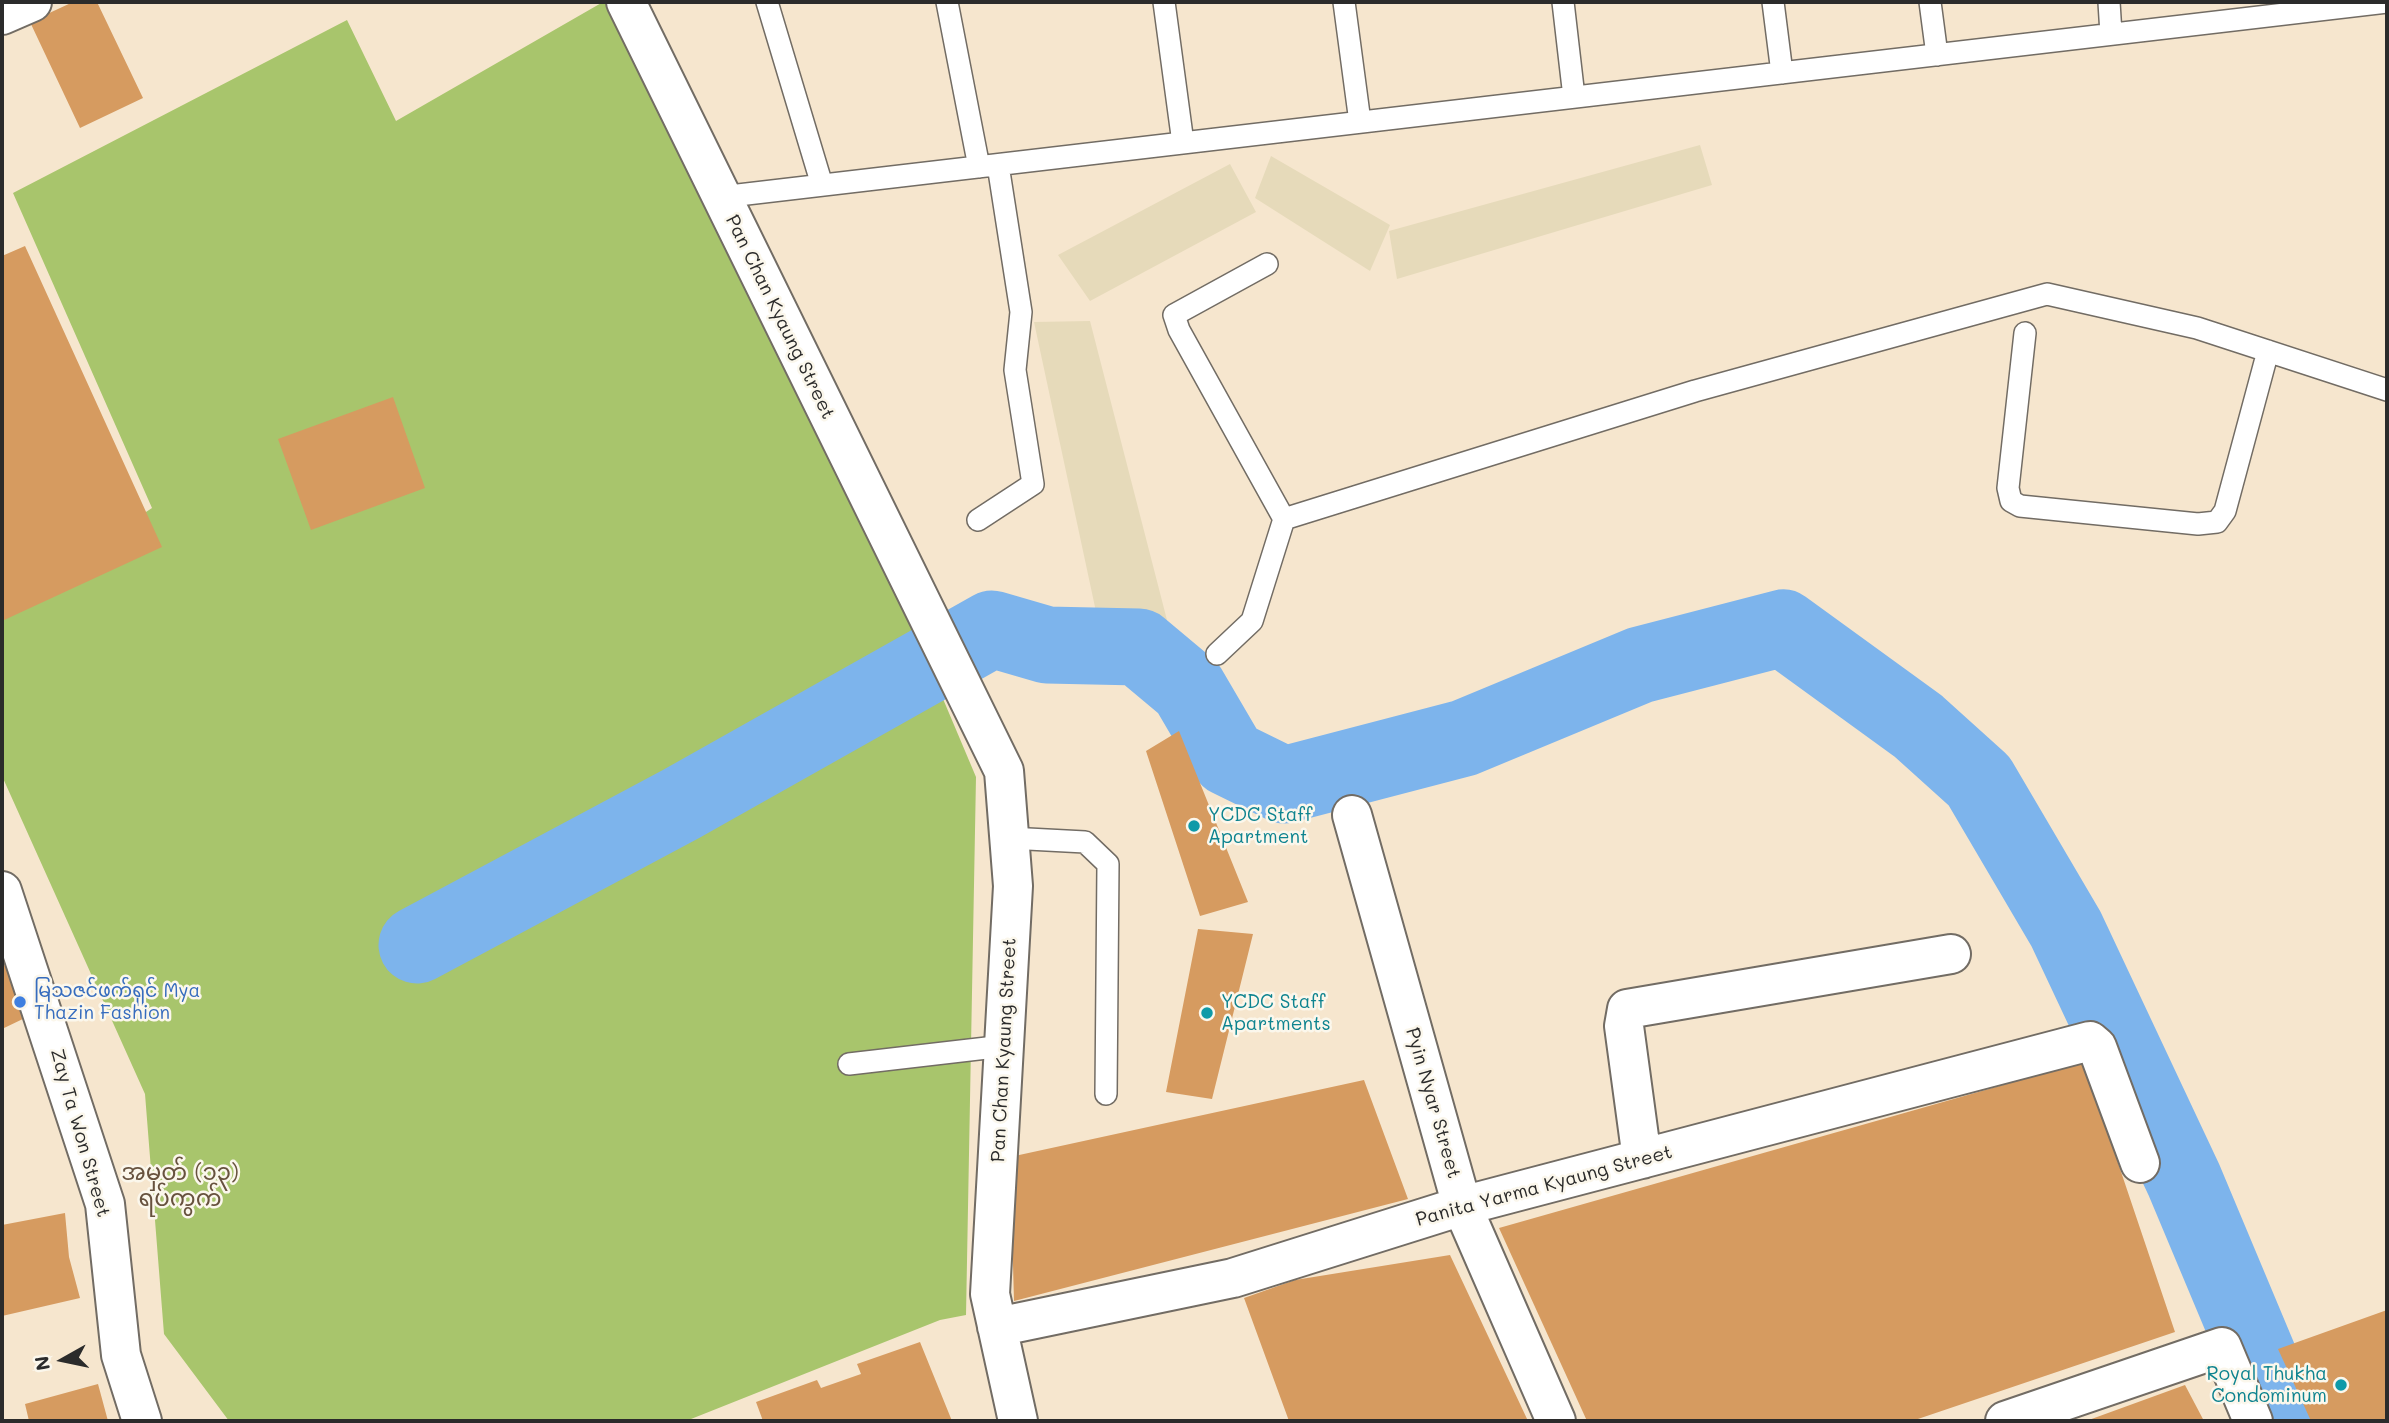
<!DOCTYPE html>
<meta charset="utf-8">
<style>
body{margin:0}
#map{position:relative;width:2389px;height:1423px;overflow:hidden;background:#f6e6ce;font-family:Mali,sans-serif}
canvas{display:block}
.frame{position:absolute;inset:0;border:4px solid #2b2b2b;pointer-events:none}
.north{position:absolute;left:28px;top:1325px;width:70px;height:70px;-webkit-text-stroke:5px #fbf7ec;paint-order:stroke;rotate:261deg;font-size:19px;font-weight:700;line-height:28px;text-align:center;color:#2b2b2b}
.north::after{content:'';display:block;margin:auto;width:24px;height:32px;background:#2b2b2b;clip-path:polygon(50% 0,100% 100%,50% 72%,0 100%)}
</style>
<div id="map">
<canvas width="2389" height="1423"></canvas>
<div class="frame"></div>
<div class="north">N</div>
</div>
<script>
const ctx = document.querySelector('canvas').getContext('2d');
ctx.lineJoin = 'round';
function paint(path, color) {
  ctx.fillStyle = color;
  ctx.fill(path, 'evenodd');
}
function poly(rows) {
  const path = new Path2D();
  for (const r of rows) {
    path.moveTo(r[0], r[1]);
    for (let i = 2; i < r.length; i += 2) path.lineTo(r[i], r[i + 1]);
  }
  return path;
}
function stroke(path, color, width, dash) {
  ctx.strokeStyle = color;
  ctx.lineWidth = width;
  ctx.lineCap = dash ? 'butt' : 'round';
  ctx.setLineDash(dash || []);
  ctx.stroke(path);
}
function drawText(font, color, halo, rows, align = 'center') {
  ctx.font = font + ' Mali,"Noto Sans Myanmar",sans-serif';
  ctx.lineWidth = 5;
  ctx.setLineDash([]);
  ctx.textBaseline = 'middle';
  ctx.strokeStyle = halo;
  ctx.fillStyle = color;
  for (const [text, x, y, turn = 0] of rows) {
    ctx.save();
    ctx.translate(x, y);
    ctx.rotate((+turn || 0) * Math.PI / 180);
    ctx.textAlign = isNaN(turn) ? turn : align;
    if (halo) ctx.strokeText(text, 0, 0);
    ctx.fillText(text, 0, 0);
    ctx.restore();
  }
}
paint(poly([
 [1700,145,1712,185,1397,279,1389,231],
 [1271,156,1390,225,1370,271,1255,198],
 [1230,164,1256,212,1090,301,1058,255],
 [1090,321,1168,624,1098,621,1034,322]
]), '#e6daba');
paint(poly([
 [603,2,606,2,919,642,976,777,966,1315,940,1320,686,1421,229,1421,164,1334,145,1094,2,776,2,607,152,508,13,193,347,20,396,121]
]), '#a8c56c');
stroke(poly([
 [417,945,681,804,992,629,1047,645,1139,647,1188,688,1229,758,1284,785,1464,738,1640,665,1783,628,1918,726,1979,781,2066,929,2184,1180,2285,1421]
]), '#7db4ec', 77);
paint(poly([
 [73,2,97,2,143,98,80,128,30,22],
 [25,246,162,547,2,621,2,256],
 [393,397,425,488,311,530,278,439],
 [1179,731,1248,902,1200,916,1146,751],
 [1198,929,1253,934,1212,1099,1166,1092],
 [2,959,27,1017,2,1029],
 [2084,1062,2175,1332,1912,1421,1587,1421,1499,1228],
 [1364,1080,1408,1199,1014,1301,1010,1157],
 [65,1213,69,1257,80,1298,2,1316,2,1225],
 [1450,1255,1528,1421,1289,1421,1244,1298,1295,1280],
 [2387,1310,2387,1421,2311,1421,2278,1349],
 [920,1342,952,1421,763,1421,756,1402,817,1380,821,1388,861,1374,857,1364],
 [98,1384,108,1421,29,1421,25,1404],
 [2185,1385,2204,1421,2086,1421]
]), '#d69b60');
const service = poly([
 [767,2,822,185],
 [947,2,979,167],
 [1164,2,1183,143],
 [1344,2,1360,122],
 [1563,2,1574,97],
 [1773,2,1782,73],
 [1930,2,1937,55],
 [2109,2,2111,34],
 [721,197,2387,2],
 [1267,264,1174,315,1179,330,1284,519,1695,391,2047,294,2197,328,2387,390],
 [2025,333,2008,488,2011,501,2020,506,2198,524,2217,522,2225,511,2268,351],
 [978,520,1033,484,1015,370,1021,312,998,165],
 [1217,654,1252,621,1284,519],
 [1009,838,1085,842,1108,864,1106,1094],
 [849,1064,1004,1046]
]);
const minor = poly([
 [626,2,1004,771,1013,886,990,1294,1018,1421],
 [2,15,32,2],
 [1352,815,1462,1206,1556,1421],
 [2,891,105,1204,121,1355,142,1421],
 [1642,1159,1624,1026,1627,1009,1951,954],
 [997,1327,1233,1278,1462,1206,2090,1041,2097,1047,2140,1163],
 [2005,1421,2222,1347,2253,1421]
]);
stroke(service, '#726c64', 24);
stroke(minor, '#726c64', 42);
stroke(service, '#fff', 21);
stroke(minor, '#fff', 38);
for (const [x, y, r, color] of [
 [1194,826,7,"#0f9aa8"],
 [20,1002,7,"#3f7fe0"],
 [1207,1013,7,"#0f9aa8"],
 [2341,1385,7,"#0f9aa8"]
]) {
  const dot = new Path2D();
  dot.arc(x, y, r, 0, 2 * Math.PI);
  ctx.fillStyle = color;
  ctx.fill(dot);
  stroke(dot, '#fbf7ec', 2.5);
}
drawText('19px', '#2b2b2b', '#fbf7ec', [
 ["Pan Chan Kyaung Street",780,317,64],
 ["Pan Chan Kyaung Street",1004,1050,-87],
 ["Pyin Nyar Street",1433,1103,74],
 ["Zay Ta Won Street",80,1133,74],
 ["Panita Yarma Kyaung Street",1544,1186,-15]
]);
drawText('19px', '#0d838f', '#fbf7ec', [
 ["YCDC Staff",1208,815],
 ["Apartment",1208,837],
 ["YCDC Staff",1221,1002],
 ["Apartments",1221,1024],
 ["Royal Thukha",2327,1374,"right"],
 ["Condominum",2327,1396,"right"]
], 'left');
drawText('19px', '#366cbe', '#fbf7ec', [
 ["မြသဇင်ဖက်ရှင် Mya",34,991],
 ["Thazin Fashion",34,1013]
], 'left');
drawText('23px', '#67523e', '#fbf7ec', [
 ["အမှတ် (၁၃)",180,1173],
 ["ရပ်ကွက်",180,1199]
]);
</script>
